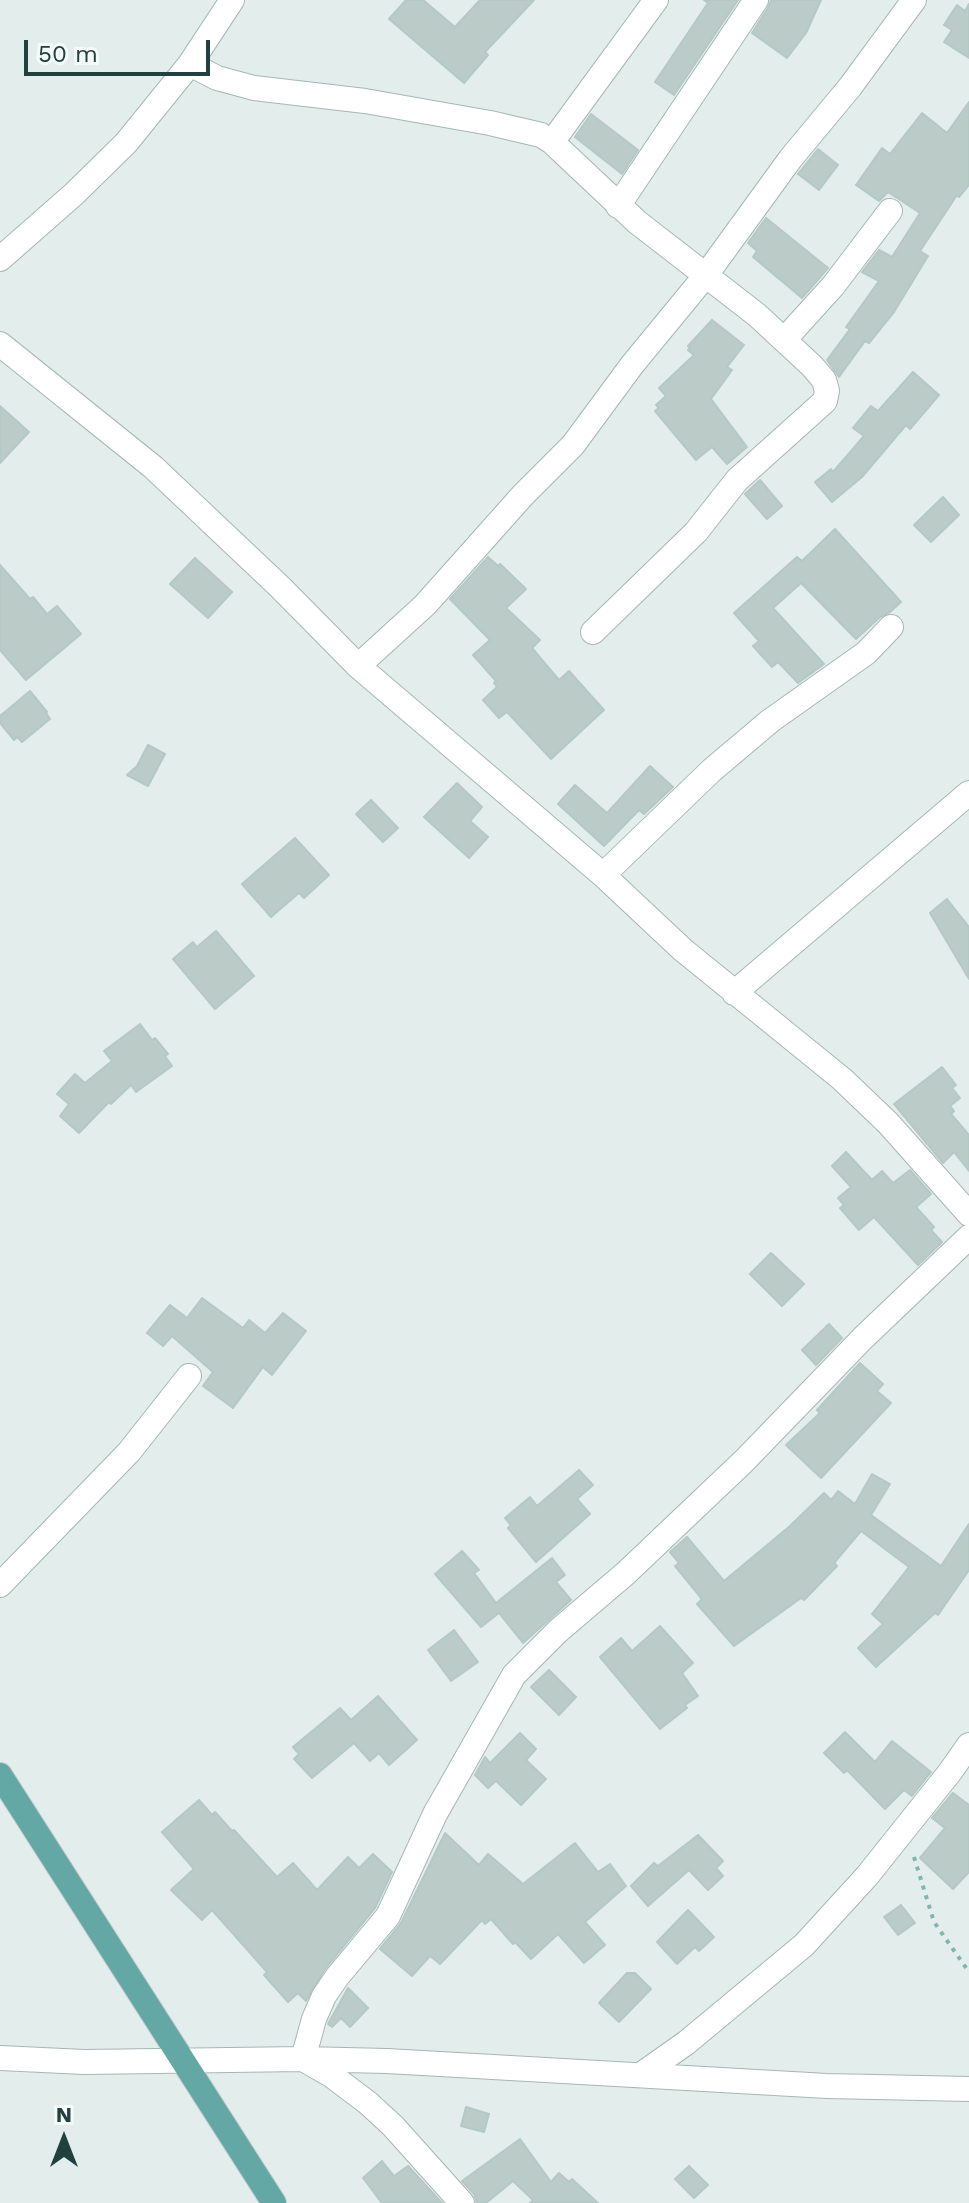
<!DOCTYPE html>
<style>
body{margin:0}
#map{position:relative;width:969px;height:2203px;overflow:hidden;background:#e3eeec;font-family:"Work Sans",sans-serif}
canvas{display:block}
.north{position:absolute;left:24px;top:2099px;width:80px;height:80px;-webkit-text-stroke:6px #f4faf8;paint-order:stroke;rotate:0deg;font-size:22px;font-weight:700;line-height:32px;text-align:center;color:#214140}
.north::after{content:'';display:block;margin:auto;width:28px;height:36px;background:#214140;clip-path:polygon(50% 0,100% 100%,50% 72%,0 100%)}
.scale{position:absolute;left:24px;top:40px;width:186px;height:36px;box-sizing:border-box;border:4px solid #214140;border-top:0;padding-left:10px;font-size:24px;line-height:28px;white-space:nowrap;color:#214140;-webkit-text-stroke:6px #f4faf8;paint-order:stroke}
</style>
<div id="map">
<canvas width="969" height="2203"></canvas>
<div class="north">N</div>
<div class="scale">50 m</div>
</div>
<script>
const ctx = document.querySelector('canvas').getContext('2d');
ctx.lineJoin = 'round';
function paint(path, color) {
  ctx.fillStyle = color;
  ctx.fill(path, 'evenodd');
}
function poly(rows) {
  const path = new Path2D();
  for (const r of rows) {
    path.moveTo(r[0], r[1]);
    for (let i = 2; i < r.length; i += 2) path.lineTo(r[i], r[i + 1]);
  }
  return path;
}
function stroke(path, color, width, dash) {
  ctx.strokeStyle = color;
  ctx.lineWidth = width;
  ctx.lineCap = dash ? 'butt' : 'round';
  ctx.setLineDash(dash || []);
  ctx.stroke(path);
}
const building = poly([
 [406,0,423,0,455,27,480,0,534,0,485,52,488,55,464,83,389,19,406,0],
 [704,0,738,0,674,95,655,82,708,3,704,0],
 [771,0,821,0,806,33,787,58,752,33,768,8,771,0],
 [969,4,969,58,944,42,952,30,944,25,957,5,965,11,969,4],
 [969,102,969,185,959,197,957,195,920,251,928,256,894,312,869,343,865,341,839,377,827,360,850,329,846,327,879,281,862,272,879,250,892,257,920,213,888,192,879,201,856,185,882,148,890,154,922,113,947,133,969,102],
 [591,114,638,150,622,174,575,137,591,114],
 [818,149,838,165,819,190,798,174,818,149],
 [766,218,828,268,802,298,753,257,757,251,748,243,766,218],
 [712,320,744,345,727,367,732,370,711,399,747,447,727,464,712,447,696,460,655,411,659,408,656,405,666,396,659,388,694,355,688,350,690,348,688,346,712,320],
 [913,372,939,395,910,429,906,425,862,477,832,502,815,482,831,469,833,472,864,436,853,428,871,406,878,411,913,372],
 [0,406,29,432,0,463,0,406],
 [760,480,782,506,767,519,745,494,760,480],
 [943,497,959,515,931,542,914,525,943,497],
 [835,529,901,602,890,612,880,617,856,639,801,583,773,608,824,664,798,683,778,662,772,667,753,646,759,641,734,613,797,557,802,561,835,529],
 [488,557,498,566,500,564,526,589,506,608,540,640,532,648,559,680,569,671,604,710,551,759,507,712,499,718,483,700,497,687,494,683,496,681,473,655,490,640,450,599,488,557],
 [195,558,232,592,208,618,170,584,195,558],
 [0,565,30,599,33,597,47,614,57,606,81,634,26,680,0,650,0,565],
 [30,691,47,712,46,713,50,719,22,742,17,737,14,740,0,723,0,716,30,691],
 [148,745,165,754,148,786,127,775,137,766,148,745],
 [650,766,673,787,644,814,639,810,604,846,558,804,575,785,607,813,650,766],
 [457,783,482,807,470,821,488,837,469,858,424,817,457,783],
 [371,800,398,828,383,842,356,814,371,800],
 [295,838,329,875,304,898,299,893,271,917,242,884,295,838],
 [947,899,969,927,969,979,930,913,947,899],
 [216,931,254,976,215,1009,173,959,193,942,197,947,216,931],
 [140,1024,152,1040,155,1038,168,1054,165,1056,172,1066,136,1092,131,1085,111,1104,109,1102,79,1133,60,1116,69,1104,57,1094,75,1074,85,1083,112,1061,104,1051,140,1024],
 [942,1067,956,1085,952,1088,960,1098,950,1106,954,1111,951,1114,969,1135,969,1171,954,1152,943,1163,894,1104,942,1067],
 [846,1152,872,1180,882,1171,893,1183,910,1170,931,1194,916,1207,934,1227,931,1230,942,1242,918,1265,874,1217,859,1230,840,1208,844,1205,838,1198,851,1187,832,1166,846,1152],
 [771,1253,804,1284,782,1306,750,1274,771,1253],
 [202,1298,243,1328,249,1320,265,1333,283,1313,306,1331,272,1375,263,1367,233,1408,203,1386,213,1372,172,1336,163,1346,147,1333,170,1305,187,1318,202,1298],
 [829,1324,842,1338,816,1365,802,1350,829,1324],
 [860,1363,883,1384,877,1391,891,1403,821,1478,786,1445,820,1413,817,1410,860,1363],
 [579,1470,593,1485,577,1499,590,1514,536,1562,508,1528,511,1525,505,1518,530,1497,537,1506,579,1470],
 [872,1474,890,1484,871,1515,941,1566,969,1524,969,1570,938,1615,935,1613,876,1667,858,1648,883,1624,872,1614,909,1567,861,1531,834,1563,837,1566,804,1600,801,1598,734,1646,697,1604,702,1599,675,1566,679,1563,670,1552,687,1537,724,1581,790,1526,824,1493,831,1500,838,1491,855,1504,872,1474],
 [462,1551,479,1570,474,1573,496,1603,552,1558,565,1575,556,1582,571,1600,523,1643,499,1613,481,1627,435,1574,462,1551],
 [660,1626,693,1663,682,1673,698,1696,685,1705,687,1708,660,1729,600,1657,621,1638,632,1651,660,1626],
 [454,1630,478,1662,451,1681,428,1650,454,1630],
 [549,1670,576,1697,559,1715,531,1687,549,1670],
 [378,1696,417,1740,389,1765,379,1753,370,1761,354,1743,312,1778,294,1759,299,1754,293,1747,340,1708,351,1720,378,1696],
 [845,1732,875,1762,892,1741,931,1772,912,1796,904,1790,885,1809,847,1770,844,1773,824,1753,845,1732],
 [520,1733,536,1749,526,1760,546,1779,521,1805,496,1781,488,1788,475,1775,485,1757,490,1763,520,1733],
 [953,1793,969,1805,969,1872,953,1889,920,1858,945,1828,932,1818,953,1793],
 [199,1800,212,1815,215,1812,232,1831,234,1830,277,1877,293,1863,317,1890,348,1857,359,1868,373,1854,392,1872,375,1908,325,1969,306,2001,298,1993,288,2002,264,1975,267,1972,212,1910,202,1920,171,1890,194,1869,162,1832,199,1800],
 [445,1833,479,1865,488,1854,523,1884,575,1843,598,1872,610,1864,626,1886,585,1922,605,1945,584,1963,558,1934,531,1959,515,1942,513,1944,491,1919,485,1924,482,1920,440,1964,430,1956,412,1976,380,1949,401,1923,445,1833],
 [698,1835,723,1861,716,1868,723,1876,708,1890,689,1870,648,1906,631,1886,654,1863,658,1866,698,1835],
 [901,1905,915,1923,898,1935,884,1917,901,1905],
 [688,1910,714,1937,699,1951,695,1947,677,1964,657,1942,688,1910],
 [627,1973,635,1973,651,1989,619,2022,599,2003,627,1973],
 [348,1988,368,2008,350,2027,341,2018,332,2027,328,2024,348,1988],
 [466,2107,489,2114,484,2132,461,2126,466,2107],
 [520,2139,551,2182,559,2173,569,2182,572,2179,598,2203,530,2203,533,2200,513,2181,486,2203,477,2203,474,2194,462,2181,520,2139],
 [382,2161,394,2176,408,2166,442,2203,382,2203,363,2178,382,2161],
 [689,2166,708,2185,694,2198,675,2179,689,2166]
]);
paint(building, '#bbccc8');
stroke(building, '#b4c8c5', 2);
const minor = poly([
 [190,64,217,78,254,88,365,101,490,123,541,135,552,142,637,222,757,315,812,366,824,380,827,391,825,401,737,480,696,532,593,632],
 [552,142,656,0],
 [618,206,756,0],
 [0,259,74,194,126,143,190,64,232,0],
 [784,340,833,286,890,211],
 [0,344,153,467,280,587,358,666,603,875,683,950,842,1079,888,1123,969,1214],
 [358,666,425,605,523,495,573,445,632,365,706,275,791,158,850,87,914,0],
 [603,875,712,770,770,721,866,653,891,627],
 [734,993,969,793],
 [0,1585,129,1452,189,1376],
 [0,2058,84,2062,303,2059,387,2061,827,2086,969,2089],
 [642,2074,686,2043,804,1945,867,1876,950,1772,969,1745],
 [462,2203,393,2126,368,2103,331,2075,303,2059,314,2019,324,1996,337,1977,388,1916,435,1814,514,1675,558,1631,626,1573,744,1461,863,1338,969,1237]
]);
const major = poly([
 [0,1775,274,2203]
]);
stroke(minor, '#a5b7b5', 26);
stroke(major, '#c1caca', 26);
stroke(poly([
 [914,1857,934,1922,969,1972]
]), '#80b5b0', 4, [4, 6]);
stroke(minor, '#fff', 24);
stroke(major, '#63a8a5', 24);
</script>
